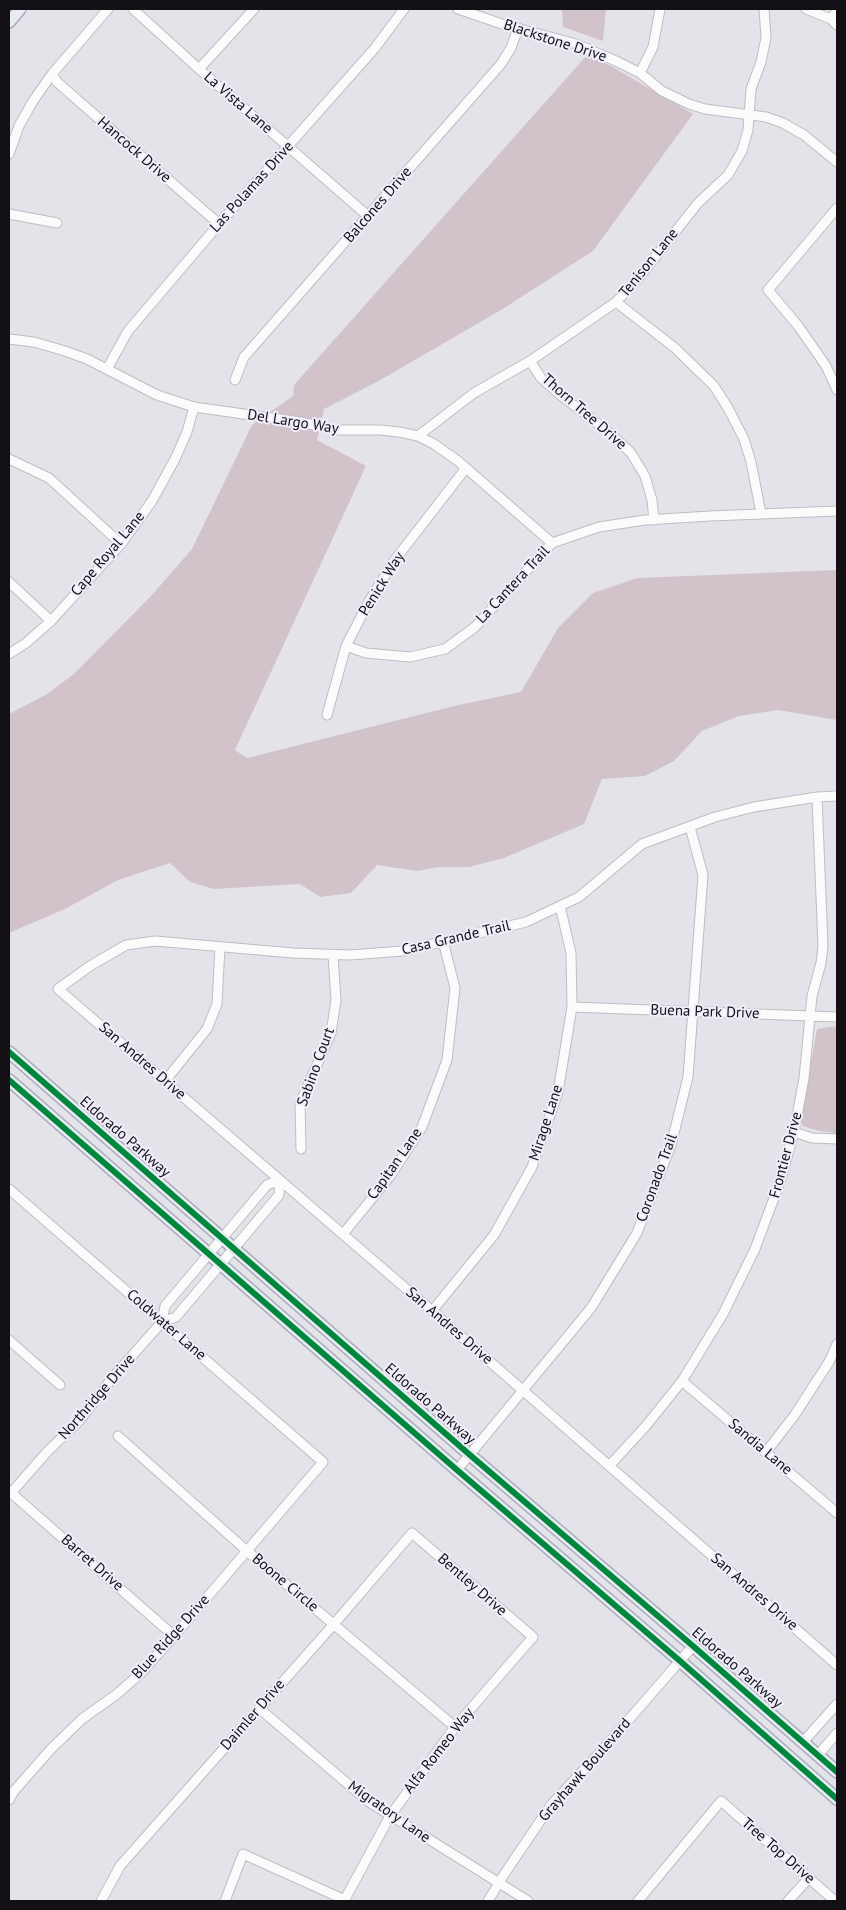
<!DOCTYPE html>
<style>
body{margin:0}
#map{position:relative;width:846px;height:1910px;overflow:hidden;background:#e5e3ea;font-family:"PT Sans",sans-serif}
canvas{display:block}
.frame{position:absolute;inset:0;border:10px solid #121014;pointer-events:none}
</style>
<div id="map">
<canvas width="846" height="1910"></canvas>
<div class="frame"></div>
</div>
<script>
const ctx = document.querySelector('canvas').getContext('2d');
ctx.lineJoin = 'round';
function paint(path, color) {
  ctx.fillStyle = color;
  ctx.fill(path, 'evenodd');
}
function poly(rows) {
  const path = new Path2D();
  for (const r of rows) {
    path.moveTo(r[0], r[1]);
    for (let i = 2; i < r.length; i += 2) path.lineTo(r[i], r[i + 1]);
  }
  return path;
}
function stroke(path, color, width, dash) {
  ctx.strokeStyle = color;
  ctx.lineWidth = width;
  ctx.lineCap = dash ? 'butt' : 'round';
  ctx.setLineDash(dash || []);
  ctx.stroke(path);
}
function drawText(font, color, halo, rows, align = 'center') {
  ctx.font = font + ' "PT Sans",sans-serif';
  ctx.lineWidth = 4;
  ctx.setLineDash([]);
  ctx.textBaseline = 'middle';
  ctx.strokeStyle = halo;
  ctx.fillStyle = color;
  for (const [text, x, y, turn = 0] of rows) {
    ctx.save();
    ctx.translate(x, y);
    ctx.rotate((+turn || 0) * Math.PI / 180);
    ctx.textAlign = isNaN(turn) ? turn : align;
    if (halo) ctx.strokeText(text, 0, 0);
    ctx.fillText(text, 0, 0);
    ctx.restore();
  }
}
paint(poly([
 [562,9,606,9,603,41,563,27],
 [587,55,611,66,693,114,593,251,501,310,375,383,324,409,317,440,366,466,235,750,247,758,454,706,521,692,558,628,593,593,637,578,837,570,837,720,778,710,739,716,702,731,674,761,645,776,602,779,584,824,504,858,469,867,438,867,417,871,377,865,351,893,320,897,300,884,214,889,190,882,170,863,118,880,65,909,9,933,9,714,47,694,74,674,151,596,192,549,252,425,293,396,294,385],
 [837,1026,837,1133,834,1133,820,1131,802,1126,801,1117,817,1029]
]), '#d2c3cb');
const minor = poly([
 [133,9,199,69,368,216],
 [458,9,502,24,576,44,616,61,640,73,662,91,689,104,705,109,766,117,783,123,804,135,837,162],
 [806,9,831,19,837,25],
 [831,19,837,11],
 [199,69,254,9],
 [640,73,653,47,660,9],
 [52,74,57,82,219,224],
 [9,154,19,126,33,101,52,74,108,9],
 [837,208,768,290,799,327,826,366,837,390],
 [9,214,57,223],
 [616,302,675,348,714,386,728,408,744,439,751,462,761,513],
 [9,339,34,342,65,351,87,359,157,395,194,407,300,422,337,430,380,430,399,432,418,436,434,444,458,461,552,543],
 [530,361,541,378,559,394,610,433,631,453,645,476,652,500,654,520],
 [107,369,128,331,219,224,375,48,404,9],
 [235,380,244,357,501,64,511,48,518,28],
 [418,436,474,393,530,361,616,302,637,280,698,203,728,175,742,151,748,130,751,89,761,62,766,38,764,9],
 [9,459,49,478,121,544],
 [9,582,51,621],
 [346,646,366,653,410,657,445,649,475,627,552,543,599,527,645,520,710,516,837,511],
 [9,654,26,643,51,621,121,544,152,501,175,459,187,432,194,407],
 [327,715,346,646,368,603,394,561,466,468],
 [837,796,817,797,754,807,715,817,642,844,579,897,526,922,403,951,350,955,293,953,155,941,126,945,90,966,58,989,432,1311,837,1665],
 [572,1007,837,1017],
 [165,1081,207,1029,217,1004,220,947],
 [794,1132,812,1138,837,1139],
 [301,1149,300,1103,331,1033,336,1000,333,955],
 [9,1189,323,1462,174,1636,142,1672,117,1694,82,1719,51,1749,14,1791,9,1800],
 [343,1234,391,1175,422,1127,447,1060,455,988,443,941],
 [432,1311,494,1235,532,1167,558,1092,572,1007,571,953,560,906],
 [9,1340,60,1385],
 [682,1381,837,1513],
 [118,1436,247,1551,455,1727],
 [766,1452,794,1416,829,1362,837,1344],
 [609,1466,645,1427,682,1381,723,1314,755,1249,780,1182,794,1132,804,1078,812,996,821,963,823,946,817,797],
 [457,1470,591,1308,637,1233,671,1145,688,1077,703,875,690,827],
 [9,1491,174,1636],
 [11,1493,47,1452,79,1421,114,1376,162,1322,176,1317,279,1195,280,1180,267,1185,165,1306,162,1322],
 [260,1709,369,1802,528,1901],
 [803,1742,837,1704],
 [818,1755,837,1733],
 [101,1901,120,1866,334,1624,412,1533,533,1637,455,1727,390,1816,344,1901],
 [225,1901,243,1854,345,1900],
 [488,1901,505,1873,551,1805,604,1748,693,1646],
 [638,1901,721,1801,835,1901],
 [788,1901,809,1878]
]);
const major = poly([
 [9,22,20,9],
 [9,1052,470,1455,693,1646,837,1772],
 [9,1080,457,1470,680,1661,837,1799]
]);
stroke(minor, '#bebdc2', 11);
stroke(major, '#a7a9b8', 14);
stroke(minor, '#fbfbfc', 9);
stroke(major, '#e9ebf2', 11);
stroke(poly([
 [9,1052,470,1455,693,1646,837,1772],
 [9,1080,457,1470,680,1661,837,1799]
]), '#00873e', 6);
drawText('15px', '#121014', '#f1edfa', [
 ["Blackstone Drive",555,41,18],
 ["La Vista Lane",238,103,41],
 ["Hancock Drive",134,150,41],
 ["Las Polamas Drive",252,187,-48],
 ["Balcones Drive",378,205,-49],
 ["Tenison Lane",649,263,-51],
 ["Thorn Tree Drive",584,412,41],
 ["Del Largo Way",293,422,9],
 ["Cape Royal Lane",108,554,-50],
 ["Penick Way",382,584,-58],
 ["La Cantera Trail",513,585,-47],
 ["Casa Grande Trail",456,938,-13],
 ["Buena Park Drive",705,1012,2],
 ["San Andres Drive",142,1061,41],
 ["Sabino Court",316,1067,-70],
 ["Mirage Lane",546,1123,-72],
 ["Eldorado Parkway",125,1137,41],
 ["Frontier Drive",786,1155,-75],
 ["Capitan Lane",395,1164,-55],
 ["Coronado Trail",657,1178,-70],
 ["Coldwater Lane",166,1325,41],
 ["San Andres Drive",449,1326,41],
 ["Northridge Drive",97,1397,-49],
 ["Eldorado Parkway",430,1404,41],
 ["Sandia Lane",760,1447,40],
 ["Barret Drive",92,1563,41],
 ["Boone Circle",285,1583,40],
 ["Bentley Drive",472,1585,41],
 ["San Andres Drive",754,1592,41],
 ["Blue Ridge Drive",171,1637,-48],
 ["Eldorado Parkway",737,1668,41],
 ["Daimler Drive",253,1715,-49],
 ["Alfa Romeo Way",439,1751,-52],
 ["Grayhawk Boulevard",585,1770,-49],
 ["Migratory Lane",389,1812,35],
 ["Tree Top Drive",778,1851,41]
]);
</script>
